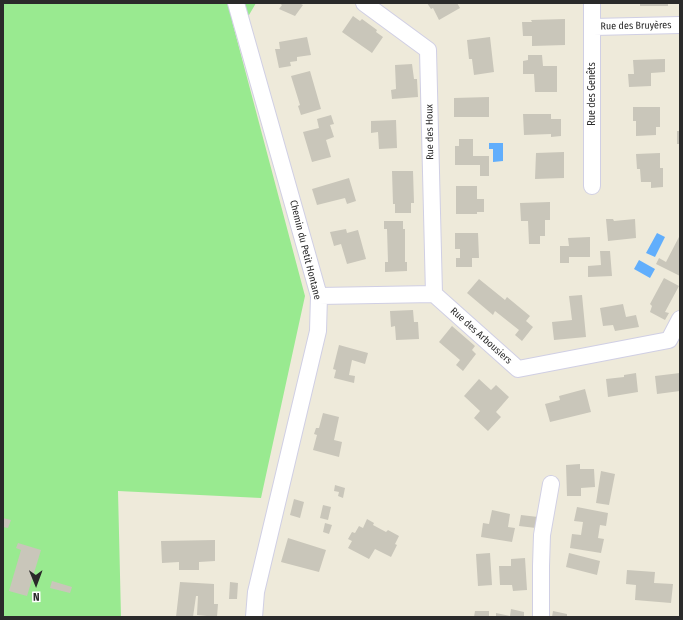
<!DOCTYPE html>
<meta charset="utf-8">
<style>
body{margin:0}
#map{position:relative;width:683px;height:620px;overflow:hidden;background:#eeeada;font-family:"Fira Sans Condensed",sans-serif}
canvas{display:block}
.frame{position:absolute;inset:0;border:4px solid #2a2a2a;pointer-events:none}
.north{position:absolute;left:16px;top:564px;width:40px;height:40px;-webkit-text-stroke:3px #fff;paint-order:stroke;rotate:179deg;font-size:11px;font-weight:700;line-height:16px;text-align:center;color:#2a2a2a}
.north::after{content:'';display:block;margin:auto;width:14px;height:18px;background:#2a2a2a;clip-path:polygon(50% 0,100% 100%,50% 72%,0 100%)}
</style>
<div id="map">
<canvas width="683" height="620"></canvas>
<div class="frame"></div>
<div class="north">N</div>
</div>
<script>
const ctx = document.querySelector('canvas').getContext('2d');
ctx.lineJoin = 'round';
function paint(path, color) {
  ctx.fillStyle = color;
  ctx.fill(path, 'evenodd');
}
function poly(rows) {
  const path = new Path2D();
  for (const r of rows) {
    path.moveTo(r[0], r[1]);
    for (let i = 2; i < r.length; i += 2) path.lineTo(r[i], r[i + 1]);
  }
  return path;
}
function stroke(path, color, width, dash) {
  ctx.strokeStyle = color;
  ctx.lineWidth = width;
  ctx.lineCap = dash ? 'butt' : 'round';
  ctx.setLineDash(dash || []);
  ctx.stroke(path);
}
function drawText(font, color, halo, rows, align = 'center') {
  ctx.font = font + ' "Fira Sans Condensed",sans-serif';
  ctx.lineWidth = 3;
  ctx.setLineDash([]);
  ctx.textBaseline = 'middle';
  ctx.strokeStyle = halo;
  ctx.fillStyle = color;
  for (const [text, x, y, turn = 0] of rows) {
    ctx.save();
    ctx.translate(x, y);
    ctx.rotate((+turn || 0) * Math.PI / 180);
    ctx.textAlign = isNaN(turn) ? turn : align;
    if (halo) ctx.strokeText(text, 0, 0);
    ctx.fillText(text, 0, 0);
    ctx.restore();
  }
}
paint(poly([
 [3,3,256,3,249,15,232,21,305,296,261,498,118,491,121,617,3,617]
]), '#99ea90');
paint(poly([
 [489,143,503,143,503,161,493,162,493,149,489,149],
 [657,233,665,237,655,257,646,253],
 [639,260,655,269,650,278,634,269]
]), '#61aefc');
paint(poly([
 [279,3,299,3,303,5,295,16,279,9,282,5],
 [427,3,457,3,460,8,439,20,433,8,431,9],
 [640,3,668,3,668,6,640,6],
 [353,16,360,21,362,19,377,30,376,32,383,37,372,53,342,32],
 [565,19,565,45,532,46,532,36,523,36,522,22,532,22,531,20],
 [307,37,311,55,297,57,297,61,290,62,291,66,279,68,275,49,280,49,279,42],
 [490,37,494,72,474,75,472,59,469,59,467,40],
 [528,55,542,55,543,66,557,66,557,92,535,92,534,74,523,74,523,61,528,60],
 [665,59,665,72,651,73,651,86,629,87,628,74,634,74,633,60],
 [412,64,414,79,417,79,418,97,392,99,391,90,396,89,395,65],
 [310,71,321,109,301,115,298,106,300,105,291,76],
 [489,97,489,117,454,117,454,98],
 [633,107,660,107,660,127,656,127,656,135,636,136,636,121,633,121],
 [523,114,551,114,551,119,561,119,561,136,551,137,551,134,524,135],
 [331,115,334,124,330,125,334,137,326,140,331,157,312,162,303,132,319,128,317,119],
 [396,120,397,148,379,149,378,132,371,133,371,121],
 [677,131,680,131,680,144,677,144],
 [459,139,473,139,473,156,489,156,489,176,480,176,480,165,455,165,455,146,459,146],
 [564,152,564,178,535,179,536,153],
 [660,153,660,168,663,168,663,187,651,188,651,182,641,182,640,169,637,169,636,154],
 [392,171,413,171,414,203,411,203,411,213,395,213,395,204,393,204],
 [349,178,356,201,347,204,345,198,317,205,312,189],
 [456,186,477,186,477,199,484,199,484,212,477,212,477,214,456,214],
 [550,202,550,220,545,220,545,236,540,236,540,244,529,244,528,221,521,221,520,203],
 [606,219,613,219,614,221,635,219,636,238,608,241],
 [384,221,403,221,403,229,405,229,405,262,407,262,407,271,385,272,385,262,388,262,387,229,384,229],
 [346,229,347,233,358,230,366,259,347,264,341,244,334,246,330,232],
 [455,233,478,233,479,258,472,258,472,267,456,267,456,258,460,258,460,249,455,249],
 [680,235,680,276,656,264,659,258,666,262],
 [590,237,590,257,569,257,569,263,560,263,560,246,569,246,568,238],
 [600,251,610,251,612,276,588,277,588,266,601,265],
 [664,278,679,286,665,312,669,313,665,320,650,312,652,306,650,304],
 [479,279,505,300,507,297,530,316,526,321,533,327,522,341,515,335,519,330,495,311,493,315,467,293],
 [582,295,586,337,554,340,552,322,572,320,569,296],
 [623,304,626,317,636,315,639,327,615,331,613,325,603,326,600,308],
 [413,310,414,322,418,322,419,339,396,340,395,326,391,327,390,311],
 [452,326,475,346,472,350,476,354,463,371,456,365,460,360,439,342],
 [339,345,368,353,365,364,352,360,349,375,355,376,354,383,334,378,336,370,333,369],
 [636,373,638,392,608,397,606,379,624,377,624,375],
 [680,373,680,391,657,394,655,376],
 [479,379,491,390,496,385,509,397,496,412,501,417,488,431,474,418,480,411,464,396],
 [585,389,591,412,550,422,545,404,560,400,559,396],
 [323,413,339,417,334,440,342,442,339,457,313,450,317,435,314,434,316,428,319,428],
 [580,464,580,469,594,469,595,487,581,488,581,496,567,496,566,465],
 [601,471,615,474,609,505,596,503],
 [335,485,345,488,343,498,338,496,339,492,334,491],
 [294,499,304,502,300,518,290,515],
 [323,505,331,507,328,520,320,518],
 [577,507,608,513,606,526,600,525,598,538,604,539,601,553,570,548,572,534,581,535,583,522,574,521],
 [492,510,510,514,508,527,515,528,512,542,481,537,483,523,489,524],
 [521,515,538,517,536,528,519,526],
 [3,518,11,520,8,528,3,527],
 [367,519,374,523,373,525,386,532,388,530,399,536,395,544,397,545,391,557,375,549,369,559,348,548,352,541,348,539,352,532,355,533,359,526,363,528],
 [325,523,332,525,329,534,323,532],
 [288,538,326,550,319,572,281,562],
 [215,540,215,561,199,562,199,570,179,570,179,562,162,563,161,541],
 [18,543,41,550,27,596,9,591,21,550,16,548],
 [490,553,492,585,478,586,476,554],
 [569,553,600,561,597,575,566,567],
 [525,558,527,590,513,591,512,585,500,585,499,566,511,566,511,559],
 [627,570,655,572,654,583,673,584,671,603,635,600,636,585,626,584],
 [52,581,72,587,70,593,50,588],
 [180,582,214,584,214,604,218,604,217,617,197,615,198,596,196,596,193,617,176,617],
 [230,582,238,583,237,599,229,599],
 [511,609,524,612,524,617,496,617,496,613,510,616],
 [475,611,489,611,489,617,474,617],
 [553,611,567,614,567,617,552,617]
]), '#c9c6ba');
const street = poly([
 [236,3,319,296,318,331,256,592,254,617],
 [364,3,428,50,434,294],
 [593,27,680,25],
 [592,186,592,3],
 [319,296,434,294,518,369,669,340,680,319],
 [541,617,541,566,542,535,551,484]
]);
stroke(street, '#d0cfe4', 18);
stroke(street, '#fff', 16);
drawText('10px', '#2a2a2a', '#fff', [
 ["Rue des Bruyères",636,26,-1],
 ["Rue des Genêts",592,94,-90],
 ["Rue des Houx",430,132,-91],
 ["Chemin du Petit Hontane",305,250,76],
 ["Rue des Arbousiers",481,336,42]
]);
</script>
